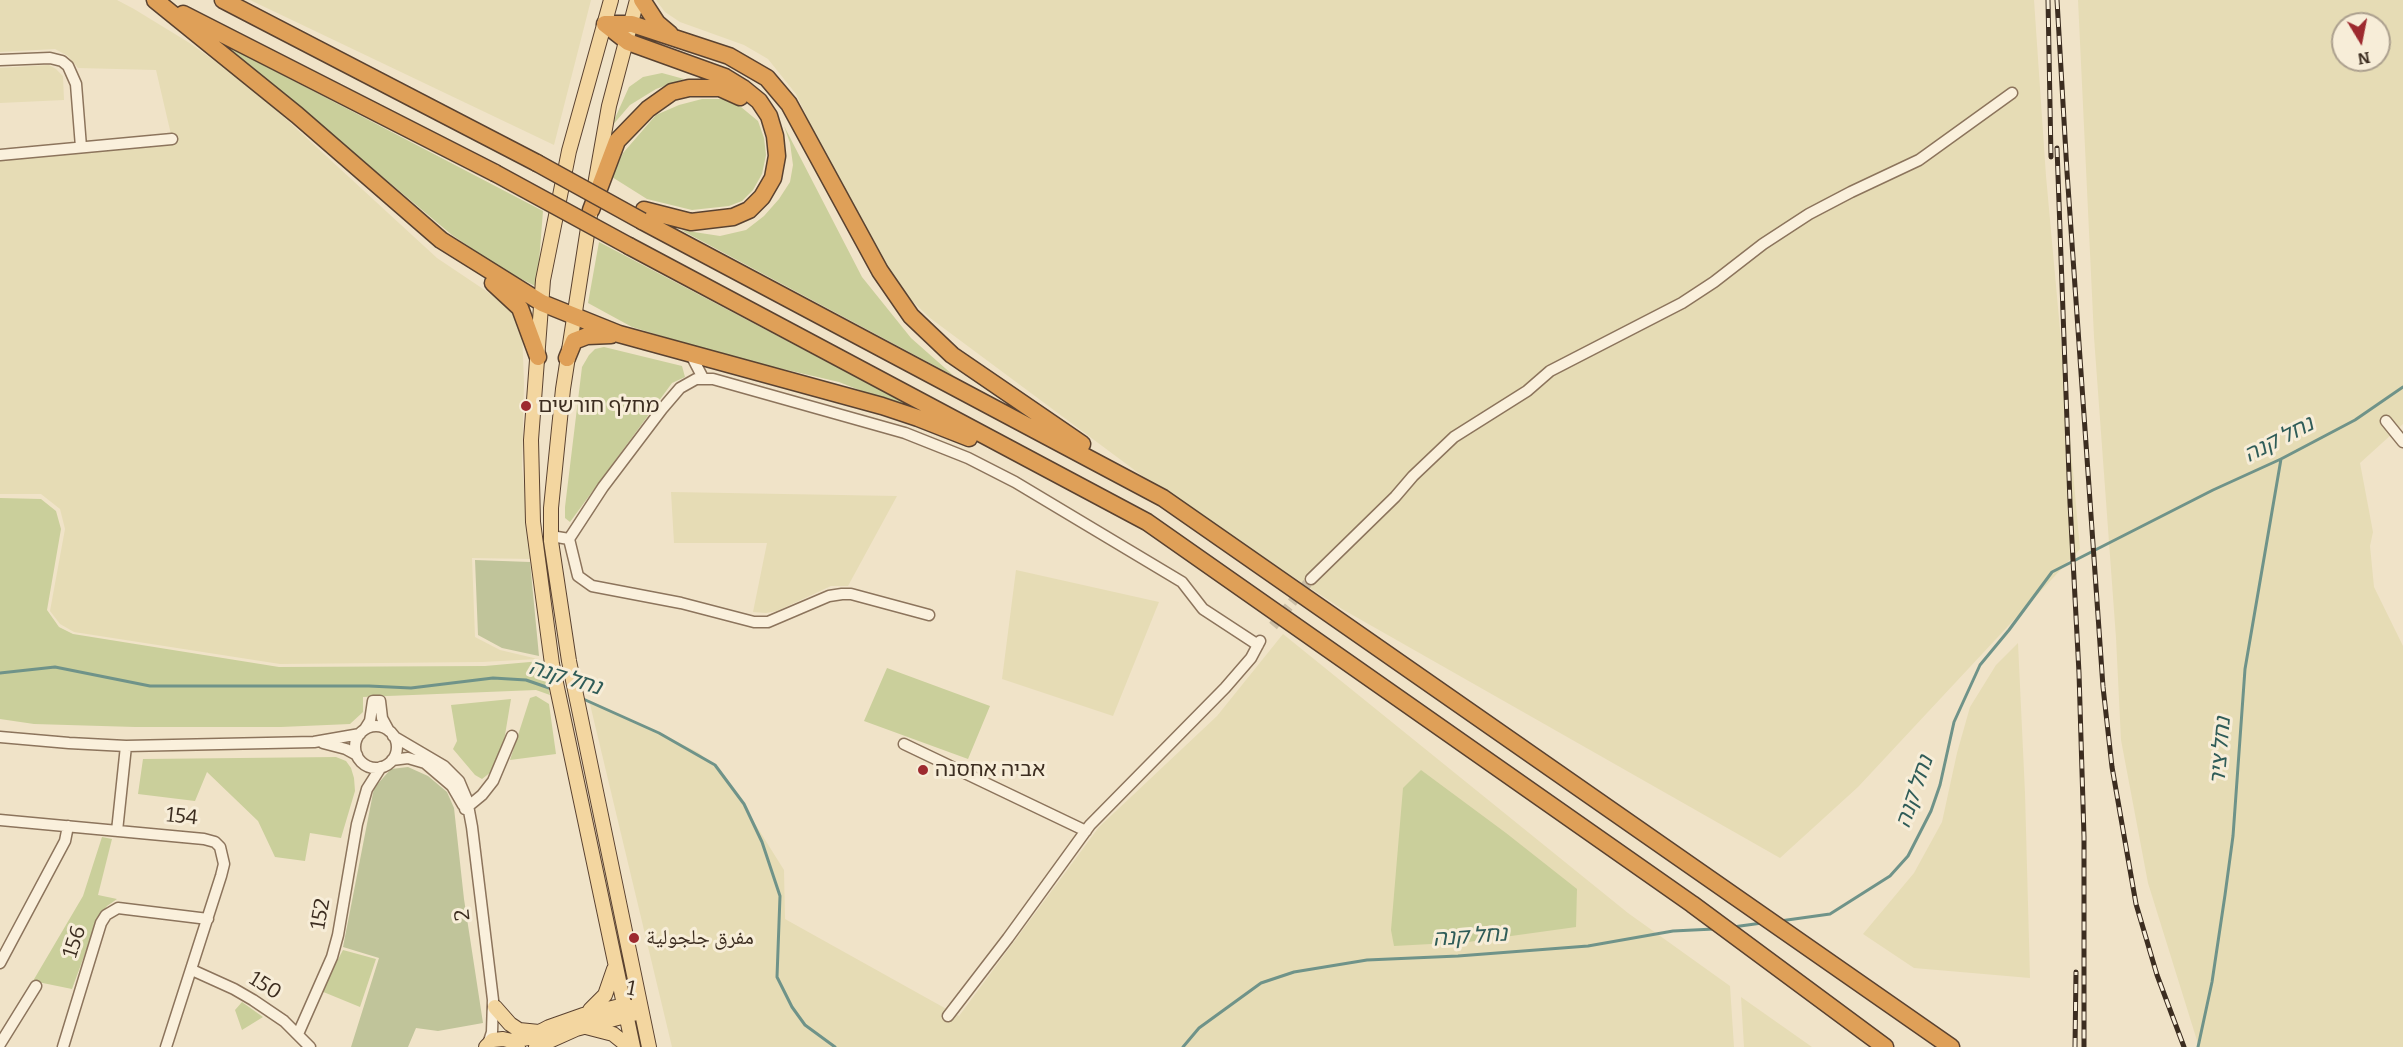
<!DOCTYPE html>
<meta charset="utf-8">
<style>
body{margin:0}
#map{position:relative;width:2403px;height:1047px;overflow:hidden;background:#f0e3c8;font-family:Bitter,serif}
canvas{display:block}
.north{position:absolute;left:2331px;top:12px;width:60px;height:60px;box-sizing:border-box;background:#f7edd8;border:2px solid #aca08e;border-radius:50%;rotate:170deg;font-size:16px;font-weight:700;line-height:24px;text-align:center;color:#3c2d20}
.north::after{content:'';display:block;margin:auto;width:21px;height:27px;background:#9d2a2f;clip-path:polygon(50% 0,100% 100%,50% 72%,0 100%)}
</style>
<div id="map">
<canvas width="2403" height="1047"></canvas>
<div class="north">N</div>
</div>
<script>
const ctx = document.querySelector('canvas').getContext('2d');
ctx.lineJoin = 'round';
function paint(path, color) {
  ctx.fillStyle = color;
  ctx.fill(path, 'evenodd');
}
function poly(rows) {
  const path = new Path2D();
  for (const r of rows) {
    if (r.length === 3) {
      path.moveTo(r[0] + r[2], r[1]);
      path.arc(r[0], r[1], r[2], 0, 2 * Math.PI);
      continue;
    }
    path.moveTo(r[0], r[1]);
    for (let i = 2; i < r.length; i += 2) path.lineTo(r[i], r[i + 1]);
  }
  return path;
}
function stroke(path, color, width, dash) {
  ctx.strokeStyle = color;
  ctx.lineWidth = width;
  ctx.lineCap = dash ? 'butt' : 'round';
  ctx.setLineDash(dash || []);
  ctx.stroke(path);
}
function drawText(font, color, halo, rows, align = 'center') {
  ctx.font = font + ' Bitter,"Noto Naskh Arabic","Noto Sans Hebrew",serif';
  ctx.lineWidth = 6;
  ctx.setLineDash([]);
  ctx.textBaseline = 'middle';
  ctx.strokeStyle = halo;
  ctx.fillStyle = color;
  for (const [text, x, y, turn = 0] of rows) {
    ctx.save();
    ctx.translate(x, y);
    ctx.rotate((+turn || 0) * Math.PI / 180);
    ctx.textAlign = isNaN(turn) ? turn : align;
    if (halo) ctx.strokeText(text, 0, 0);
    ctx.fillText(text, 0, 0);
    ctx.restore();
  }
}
paint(poly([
 [0,0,117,0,134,9,188,42,250,86,437,258,510,307,522,330,524,382,522,468,532,559,472,558,475,637,500,650,538,659,482,662,280,664,74,632,60,624,50,611,65,529,60,509,41,494,0,494,0,161,173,143,156,70,78,68,68,56,55,49,0,52],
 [250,0,591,0,554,145],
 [656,0,2034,0,2046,176,2080,549,1858,787,1780,858,1342,609,1160,489,930,318,910,299,887,271,815,134,796,94,768,59,744,45,680,22,665,12],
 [2078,0,2403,0,2403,424,2360,463,2373,532,2370,546,2374,587,2403,646,2403,1047,2199,1047,2148,883,2121,740,2116,638,2094,337],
 [2343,24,2379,24,2379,60,2343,60],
 [49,65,56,69,63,76,64,100,0,103,0,68],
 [671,492,897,496,848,586,831,586,777,611,766,613,753,612,767,543,674,543],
 [1016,570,1159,602,1113,716,1002,679],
 [1283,634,1628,913,1730,986,1734,1047,672,1047,589,700,698,752,725,776,784,870,785,919,959,1016,1099,827,1217,716],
 [2018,643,2025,793,2030,978,1914,968,1863,934,1914,873,1942,822,1957,753,1970,707,1996,665],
 [1741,997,1812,1047,1744,1047]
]), '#e6dcb5');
paint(poly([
 [225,45,543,211,537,287,502,269,452,235],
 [662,73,684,79,656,89,630,105,611,127,629,87,643,77],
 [702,99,724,99,741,107,758,121,764,138,766,155,762,174,753,190,742,201,729,206,692,210,647,199,612,177,623,153,656,115,679,105],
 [784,126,862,277,911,338,954,376,681,230,720,236,746,230,764,216,779,199,790,182,793,165,790,143],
 [599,242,945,424,839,382,731,357,632,327,588,303],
 [604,347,682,366,685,377,672,383,570,522,565,518,565,507,582,367,589,355,595,349],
 [0,498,41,499,56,511,61,529,47,610,59,627,73,634,279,667,485,666,541,661,550,695,536,690,363,697,363,712,350,724,281,727,135,727,34,724,0,719],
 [887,668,990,706,968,759,864,721],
 [536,696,549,704,556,754,510,760,530,698],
 [511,699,504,741,491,772,482,779,475,775,453,749,457,741,451,705],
 [336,757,346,761,351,768,354,778,355,791,341,838,310,833,305,861,275,857,258,821,207,772,195,801,138,794,143,759],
 [1421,770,1506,833,1577,889,1576,927,1468,942,1394,946,1391,930,1403,788],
 [102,837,112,839,98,895,117,899,107,906,98,918,72,989,33,981,83,896],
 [343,950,376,959,360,1007,321,991],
 [242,1002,263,1017,242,1030,235,1010]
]), '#cacf9b');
paint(poly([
 [475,560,530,562,539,656,502,648,478,635],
 [408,767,428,776,447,792,454,808,464,899,483,1023,438,1031,416,1028,408,1047,351,1047,379,958,343,947,374,788,391,769]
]), '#c0c49a');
stroke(poly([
 [0,673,55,667,150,686,369,686,411,688,493,678,526,680,552,689],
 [581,698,659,733,715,765,744,804,762,842,780,896,777,977,792,1007,805,1025,835,1047],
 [1780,921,1830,914,1890,876,1908,856,1931,811,1940,785,1954,722,1980,665,2009,630,2052,572,2213,490,2281,459,2355,420,2403,387],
 [1733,927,1762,923],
 [1183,1047,1199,1028,1261,983,1294,972,1367,960,1458,956,1588,946,1673,931,1714,929],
 [2198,1047,2212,982,2225,895,2233,836,2245,669,2281,459]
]), '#6f9389', 3);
stroke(poly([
 [1273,626,1311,579]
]), '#ccbfa6', 10, [10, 5]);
const minor = poly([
 [0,60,50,58,62,61,68,66,76,84,81,147],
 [0,155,172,139],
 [691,355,703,378],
 [2386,421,2403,442],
 [551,536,569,539,578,576,592,586,681,603,754,622,768,622,829,596,842,594,851,594,929,615],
 [569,539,603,487,662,409,680,388,696,379,713,379,905,433,968,458,1015,482,1182,582,1203,609,1258,645],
 [1311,579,1395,497,1413,476,1454,437,1527,391,1550,371,1682,303,1714,282,1763,244,1809,214,1851,192,1919,160,2012,93],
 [376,747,21],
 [365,729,370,721,373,701,380,701,382,718,389,731],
 [393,736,444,766,459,781,467,800,472,827,493,1000,492,1032,488,1044],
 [0,737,69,743,126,746,314,742,360,734],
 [323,743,346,749,357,755],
 [904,744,1086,831],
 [392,760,408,758,425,763,452,786,463,805],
 [465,809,482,795,493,781,512,736],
 [0,820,204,839,215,842,220,847,224,864,221,876,166,1047],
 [117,831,126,746],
 [0,963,65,841,68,826],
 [192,970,234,989,253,1000,284,1021,310,1047],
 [948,1016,1008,938,1090,825,1225,688,1251,658,1260,641],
 [298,1034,332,957,338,935,357,824,367,789,381,767],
 [0,1044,36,986],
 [63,1047,101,923,106,915,118,908,208,919]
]);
const major = poly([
 [611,0,569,151,543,280,531,440,533,522,552,664,633,1047],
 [595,185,609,106,637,0],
 [590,215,563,389,551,508,551,541,569,661,649,1047],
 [495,1007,510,1024,519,1030,539,1032],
 [590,1010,605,995,614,969],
 [586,1027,613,1034,629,1047],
 [512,1041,528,1038,549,1027,583,1015,624,1005,630,1007],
 [486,1047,493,1040,503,1039,512,1041,518,1047],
 [536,1047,576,1029,633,1014]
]);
const highway = poly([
 [155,0,297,115,441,240,542,303,619,334,882,406,918,418,969,438],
 [223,0,537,163],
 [642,0,657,23,670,34],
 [183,14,495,173],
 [605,24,632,24,729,56,767,78,789,104,880,271,911,316,952,355,1082,444],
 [605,24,628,42,725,77,743,88,759,101,769,116,775,136,777,156,773,178,762,197,749,210,733,217,691,222,644,210],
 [591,210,617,141,648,109,672,92,689,88,720,88,740,97],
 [642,221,1163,498,1951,1047],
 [629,246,1147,522,1692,904,1885,1047],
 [493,283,520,308,538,357],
 [567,358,574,341,587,336,611,335]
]);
stroke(minor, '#8c745c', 13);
stroke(major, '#5a4230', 16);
stroke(highway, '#5a4230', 19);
stroke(minor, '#faf0dc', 10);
stroke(major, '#f3d6a0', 14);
stroke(highway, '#dfa058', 16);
const rail = poly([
 [2048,0,2051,157],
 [2057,0,2067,172,2103,687,2112,767,2136,904,2157,975,2184,1047],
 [2057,148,2070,503,2079,673,2084,837,2084,1047],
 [2075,1047,2076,972]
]);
stroke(rail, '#3c2d20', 5);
stroke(rail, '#f7edd8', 3, [9]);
const highwayBridge = poly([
 [537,163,642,221],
 [495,173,629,246]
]);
stroke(highwayBridge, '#5a4230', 19, []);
stroke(highwayBridge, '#dfa058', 16);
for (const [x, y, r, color] of [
 [526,406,6,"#9d2a2f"],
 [923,770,6,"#9d2a2f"],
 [634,938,6,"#9d2a2f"]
]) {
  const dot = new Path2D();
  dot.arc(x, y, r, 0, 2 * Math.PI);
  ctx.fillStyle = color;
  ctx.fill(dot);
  stroke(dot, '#f7edd8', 2);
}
drawText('21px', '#3c2d20', '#f7edd8', [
 ["מחלף חורשים",538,406],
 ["אביה אחסנה",935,770],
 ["مفرق جلجولية",646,938]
], 'left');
drawText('21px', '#3c2d20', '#f7edd8', [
 ["154",182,817,6],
 ["152",321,914,-80],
 ["2",463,915,-96],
 ["156",75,942,-72],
 ["150",265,986,32],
 ["1",631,989,11]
]);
drawText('italic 22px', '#2f5c58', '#f7edd8', [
 ["נחל קנה",2279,440,-27],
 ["נחל קנה",565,678,17],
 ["נחל ציר",2221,751,-85],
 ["נחל קנה",1915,792,-71],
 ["נחל קנה",1470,937,-4]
]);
</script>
